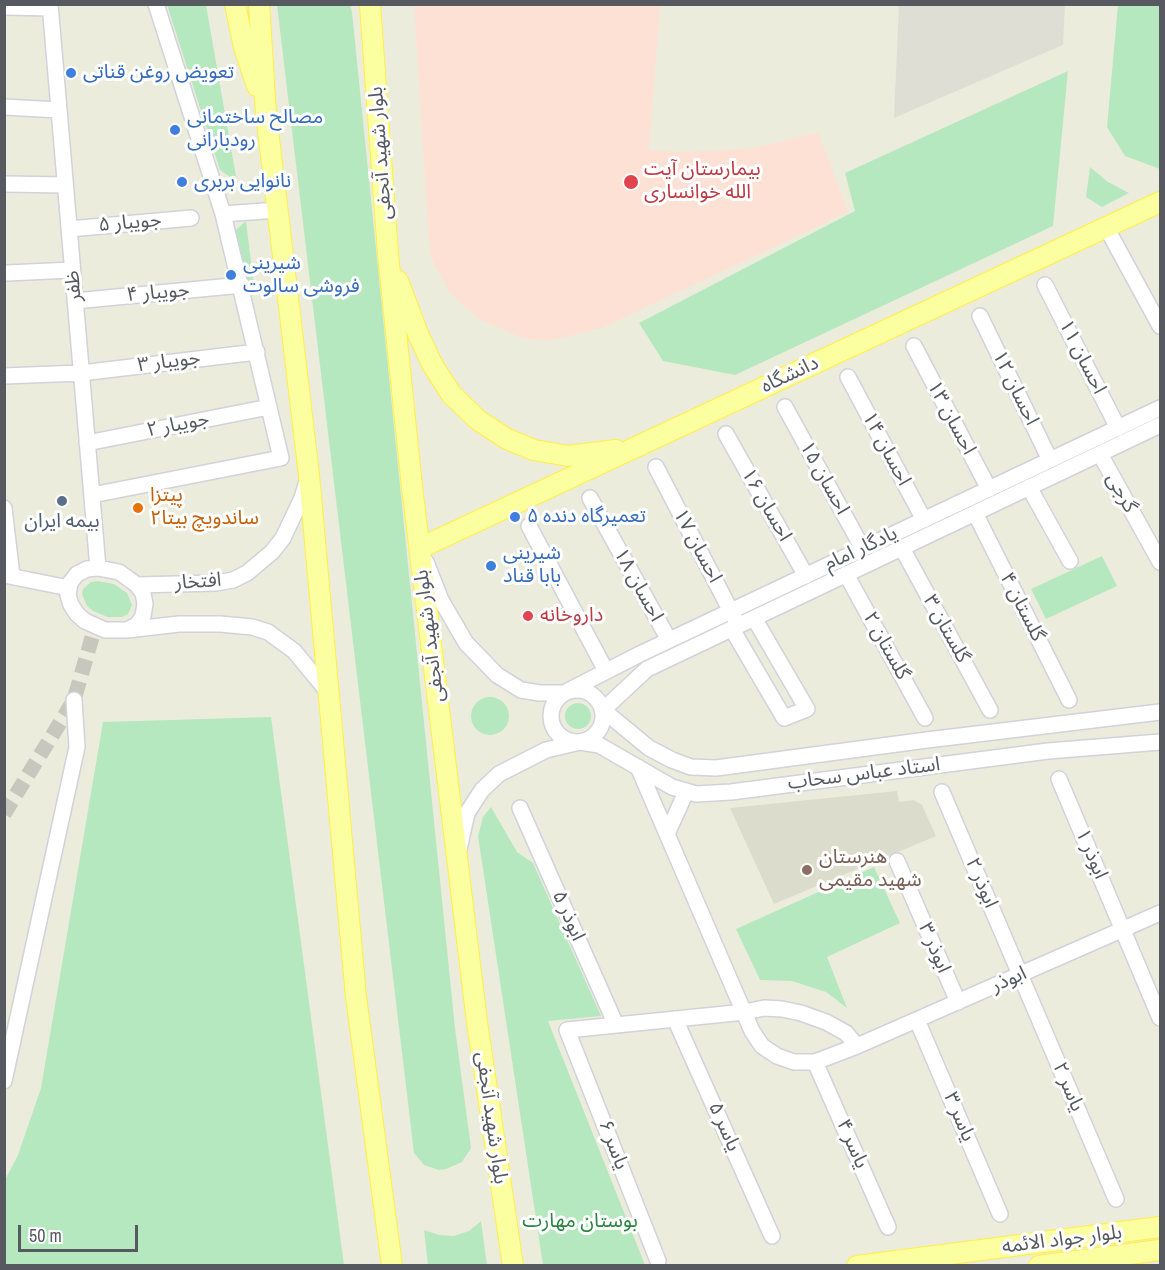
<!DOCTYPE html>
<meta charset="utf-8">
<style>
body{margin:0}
#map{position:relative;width:1165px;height:1270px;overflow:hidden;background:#ececdd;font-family:"Archivo Narrow",sans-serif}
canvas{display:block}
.frame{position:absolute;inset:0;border:6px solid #575961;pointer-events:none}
.scale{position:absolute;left:18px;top:1225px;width:120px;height:27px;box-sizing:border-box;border:3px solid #575961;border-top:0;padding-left:8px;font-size:18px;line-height:21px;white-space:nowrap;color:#575961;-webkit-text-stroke:4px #fff;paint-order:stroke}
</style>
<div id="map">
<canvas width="1165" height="1270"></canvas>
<div class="frame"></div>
<div class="scale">50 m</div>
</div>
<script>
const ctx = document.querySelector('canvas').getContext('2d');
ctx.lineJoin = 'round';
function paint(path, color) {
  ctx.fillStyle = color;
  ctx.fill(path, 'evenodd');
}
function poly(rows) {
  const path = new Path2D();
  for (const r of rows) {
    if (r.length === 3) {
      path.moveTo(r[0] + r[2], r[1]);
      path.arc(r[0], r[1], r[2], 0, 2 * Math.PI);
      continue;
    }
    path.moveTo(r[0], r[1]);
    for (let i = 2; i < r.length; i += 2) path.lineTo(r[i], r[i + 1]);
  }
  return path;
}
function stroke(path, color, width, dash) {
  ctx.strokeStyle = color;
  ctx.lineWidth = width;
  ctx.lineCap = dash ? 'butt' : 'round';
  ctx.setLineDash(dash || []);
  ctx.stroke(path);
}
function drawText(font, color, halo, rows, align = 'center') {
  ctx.font = font + ' "Archivo Narrow","Noto Sans Arabic",sans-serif';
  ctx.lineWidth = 6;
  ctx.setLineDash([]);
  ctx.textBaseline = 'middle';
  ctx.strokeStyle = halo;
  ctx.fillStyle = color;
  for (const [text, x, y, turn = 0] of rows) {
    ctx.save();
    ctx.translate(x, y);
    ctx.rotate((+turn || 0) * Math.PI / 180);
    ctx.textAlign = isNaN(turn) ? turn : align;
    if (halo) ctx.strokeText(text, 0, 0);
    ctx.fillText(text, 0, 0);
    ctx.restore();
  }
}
paint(poly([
 [899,5,1065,5,1063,45,894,118]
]), '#dfded5');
paint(poly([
 [897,791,899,802,914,800,922,805,936,836,774,904,730,808]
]), '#dcdccc');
paint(poly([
 [414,5,660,5,649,150,687,152,753,148,818,132,848,212,602,328,548,341,522,338,480,320,449,292,430,255]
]), '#fee1d5');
paint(poly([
 [167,5,206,5,237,182,220,170],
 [277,5,350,5,352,12,455,1028,471,1148,462,1162,446,1169,439,1170,424,1165,414,1153],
 [1118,5,1160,5,1160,169,1125,156,1107,127],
 [1068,71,1053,226,735,375,663,361,639,323,855,211,845,173],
 [1090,167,1108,182,1129,193,1102,207,1086,197],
 [246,221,255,294,250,294,235,231],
 [1102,556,1117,586,1046,619,1031,589],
 [98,581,114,584,127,593,132,605,128,614,122,617,108,617,93,611,87,606,82,594,83,589,91,582],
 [490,716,19],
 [578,716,13],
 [271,717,344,1265,5,1265,5,1180,18,1155,41,1088,103,722],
 [491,807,517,852,533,863,601,1016,548,1021,645,1265,543,1265,478,836,483,817],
 [874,867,900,923,827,957,847,1008,826,992,792,981,760,980,736,929],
 [481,1221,487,1265,428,1265,424,1230,439,1235,454,1236,469,1231]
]), '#b6e8c0');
stroke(poly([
 [4,814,74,700,95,627]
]), '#c7c7be', 15, [15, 8]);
const minor = poly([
 [50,4,98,568],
 [4,7,50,8],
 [4,107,59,110],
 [4,184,65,185],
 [223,214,278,210],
 [1106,227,1160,326],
 [69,229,191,218],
 [7,273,72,270],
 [1045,285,1118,428],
 [75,301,242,285],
 [980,316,1050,460],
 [914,346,989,489],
 [4,376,81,373,257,352],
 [848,377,924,520],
 [785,407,863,549],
 [1160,425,647,669,603,710,649,748,672,760,691,767,716,768,927,740,1160,712],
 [726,434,806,576],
 [87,443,269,407],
 [1100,454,1160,562],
 [656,467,735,619],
 [1029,487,1070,561],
 [92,495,281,458,223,214,156,4],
 [590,498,669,640],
 [4,508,12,576],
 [975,513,1069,700],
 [529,526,606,671],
 [902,548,990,710],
 [426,562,441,600,466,643,497,675,521,690,540,693,564,693,638,655,1160,408],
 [98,568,119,572,137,585,143,593,145,604,143,616,137,625,127,630,105,630,85,621,77,614,71,605,68,595,70,583,77,574,87,569,98,568],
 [846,574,925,718],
 [4,575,69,588],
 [137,585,216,583,233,580,247,573,272,552,283,538,302,498,307,481],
 [732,629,784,718,807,709,754,618],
 [127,630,179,624,220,624,252,627,268,632,294,651,328,692],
 [577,716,26],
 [638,767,752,1031,762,1046,777,1056,794,1062,815,1062,857,1046,1160,913],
 [1059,779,1160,1018],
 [942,792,1116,1199],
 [520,808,616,1025],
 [667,834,686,792],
 [459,849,467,813,482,790,499,774,546,750,580,742,599,745,672,787,696,794,731,792,1048,751,1160,742],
 [897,861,958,1002],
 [675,1019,772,1236],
 [917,1020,1000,1214],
 [815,1062,888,1227],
 [4,1081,77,747,74,700],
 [658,1261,567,1030,745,1012,764,1008,782,1009,801,1013,826,1022,846,1033,857,1046]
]);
const major = poly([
 [235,4,244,47,257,86],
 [259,4,266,113,309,475,356,997,392,1266],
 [370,4,388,254,412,487,477,1022,513,1266],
 [398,281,418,334,432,364,451,394,478,420,507,439,534,450,568,456,616,450],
 [420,548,1160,202],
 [857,1266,1160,1227],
 [1039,1266,1160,1250]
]);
stroke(minor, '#d1d2da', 18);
stroke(major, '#ffef44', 22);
stroke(minor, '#fff', 15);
stroke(major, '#fcffa0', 20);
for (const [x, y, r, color] of [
 [71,73,6,"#3f7fe0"],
 [175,130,6,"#3f7fe0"],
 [182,182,6,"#3f7fe0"],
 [631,182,8,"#e0444e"],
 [231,275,6,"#3f7fe0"],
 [62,501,6,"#5c6f8a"],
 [138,508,6,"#e8710a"],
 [515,517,6,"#3f7fe0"],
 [491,566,6,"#3f7fe0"],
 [528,616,6,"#e0444e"],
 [807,870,6,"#8d6e63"]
]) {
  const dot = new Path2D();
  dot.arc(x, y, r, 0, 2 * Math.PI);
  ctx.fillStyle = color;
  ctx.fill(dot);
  stroke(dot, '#fff', 2);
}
drawText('20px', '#366cbe', '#fff', [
 ["تعویض روغن قناتی",83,73],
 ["مصالح ساختمانی",187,118],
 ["رودبارانی",187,141],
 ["نانوایی بربری",194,182],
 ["شیرینی",243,264],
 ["فروشی سالوت",243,287],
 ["تعمیرگاه دنده ۵",527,517],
 ["شیرینی",503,554],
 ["بابا قناد",503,577]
], 'left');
drawText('20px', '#575961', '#fff', [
 ["بلوار شهید آنجفی",381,153,-94],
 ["جویبار ۵",130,223,-5],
 ["ظفر",74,286,-95],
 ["جویبار ۴",158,293,-5],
 ["احسان ۱۱",1082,357,63],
 ["جویبار ۳",169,362,-7],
 ["دانشگاه",790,375,-25],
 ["احسان ۱۲",1015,388,64],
 ["احسان ۱۳",951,418,62],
 ["جویبار ۲",178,425,-11],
 ["احسان ۱۴",886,449,62],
 ["احسان ۱۵",824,478,61],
 ["گرجی",1121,493,61],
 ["احسان ۱۶",766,505,60],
 ["احسان ۱۷",697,546,62],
 ["یادگار امام",861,549,-25],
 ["افتخار",198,582,-4],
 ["احسان ۱۸",638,585,61],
 ["گلستان ۴",1022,607,63],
 ["گلستان ۳",946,629,61],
 ["بلوار شهید آنجفی",430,636,-97],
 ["گلستان ۲",886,646,61],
 ["استاد عباس سحاب",864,774,-7],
 ["ابوذر ۱",1091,854,67],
 ["ابوذر ۲",981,883,67],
 ["ابوذر ۵",568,916,66],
 ["ابوذر ۳",934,948,67],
 ["ابوذر",1009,980,-24],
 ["یاسر ۲",1068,1087,67],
 ["یاسر ۳",959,1117,67],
 ["بلوار شهید آنجفی",491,1118,82],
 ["یاسر ۵",724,1127,66],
 ["یاسر ۴",852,1144,66],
 ["یاسر ۶",613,1145,69],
 ["بلوار جواد الائمه",1062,1240,-7]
]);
drawText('20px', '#be3a42', '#fff', [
 ["بیمارستان آیت",644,170],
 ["الله خوانساری",644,193],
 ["داروخانه",540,616]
], 'left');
drawText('20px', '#c56008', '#fff', [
 ["پیتزا",150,496],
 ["ساندویچ بیتا۲",150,519]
], 'left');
drawText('20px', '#4e5e75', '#fff', [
 ["بیمه ایران",62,522]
]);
drawText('20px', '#785e54', '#fff', [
 ["هنرستان",819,858],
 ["شهید مقیمی",819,881]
], 'left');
drawText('20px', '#2b8540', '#fff', [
 ["بوستان مهارت",580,1222]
]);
</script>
